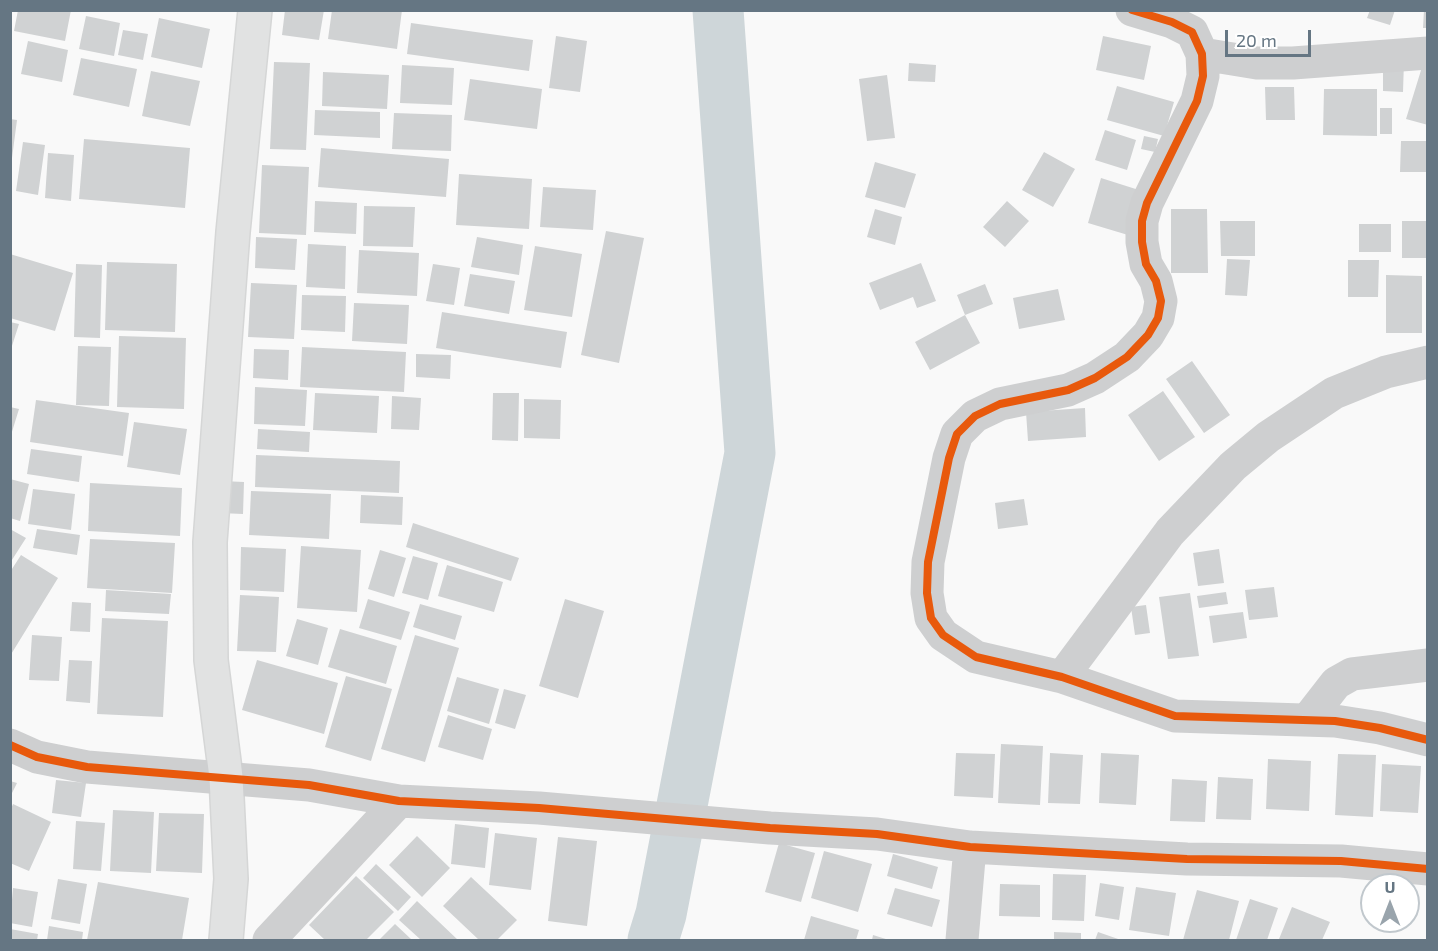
<!DOCTYPE html>
<style>
body{margin:0}
#map{position:relative;width:1438px;height:951px;overflow:hidden;background:#f9f9f9;font-family:"Exo 2",sans-serif}
canvas{display:block}
.frame{position:absolute;inset:0;border:12px solid #657683;pointer-events:none}
.north{position:absolute;left:1360px;top:873px;width:60px;height:60px;box-sizing:border-box;background:#fff;border:2px solid #c1c8cd;border-radius:50%;rotate:0deg;font-size:16px;font-weight:700;line-height:24px;text-align:center;color:#657683}
.north::after{content:'';display:block;margin:auto;width:21px;height:27px;background:#99a4ac;clip-path:polygon(50% 0,100% 100%,50% 72%,0 100%)}
.scale{position:absolute;left:1225px;top:30px;width:86px;height:27px;box-sizing:border-box;border:3px solid #657683;border-top:0;padding-left:8px;font-size:18px;line-height:21px;white-space:nowrap;color:#657683;-webkit-text-stroke:4px #fff;paint-order:stroke}
</style>
<div id="map">
<canvas width="1438" height="951"></canvas>
<div class="frame"></div>
<div class="north">U</div>
<div class="scale">20 m</div>
</div>
<script>
const ctx = document.querySelector('canvas').getContext('2d');
ctx.lineJoin = 'round';
function poly(rows) {
  const path = new Path2D();
  for (const r of rows) {
    path.moveTo(r[0], r[1]);
    for (let i = 2; i < r.length; i += 2) path.lineTo(r[i], r[i + 1]);
  }
  return path;
}
function stroke(path, color, width, dash) {
  ctx.strokeStyle = color;
  ctx.lineWidth = width;
  ctx.lineCap = dash ? 'butt' : 'round';
  ctx.setLineDash(dash || []);
  ctx.stroke(path);
}
function paint(path, color) {
  ctx.fillStyle = color;
  ctx.fill(path, 'evenodd');
}
stroke(poly([
 [653,940,661,914,750,453,718,10]
]), '#ced6d9', 51);
paint(poly([
 [18,10,71,10,65,41,14,31],
 [285,10,324,10,319,40,282,35],
 [332,10,402,10,397,49,328,39],
 [1370,10,1395,10,1390,25,1367,18],
 [1424,10,1428,10,1428,28,1423,28],
 [86,16,120,23,114,56,79,49],
 [159,18,210,29,202,68,151,57],
 [411,23,533,40,529,71,407,54],
 [123,30,148,34,143,60,118,55],
 [556,36,587,41,580,92,549,88],
 [1103,36,1151,46,1144,80,1096,70],
 [28,41,68,50,62,82,21,74],
 [81,58,137,69,129,107,73,95],
 [1383,61,1404,61,1403,92,1383,91],
 [274,62,310,63,306,150,270,149],
 [909,63,936,65,935,82,908,81],
 [402,65,454,68,452,105,400,103],
 [1422,67,1428,69,1428,125,1406,119],
 [151,71,200,81,190,126,142,116],
 [323,72,389,75,387,109,322,106],
 [887,75,895,138,867,141,859,79],
 [470,79,542,89,537,129,464,120],
 [1117,86,1174,102,1164,136,1107,120],
 [1265,87,1294,87,1295,120,1266,120],
 [1324,89,1377,89,1377,136,1323,135],
 [1380,108,1392,108,1392,134,1380,134],
 [315,110,380,112,380,138,314,135],
 [394,113,452,115,451,151,392,149],
 [10,119,17,120,12,158,10,158],
 [1105,130,1136,140,1127,170,1095,160],
 [1144,136,1158,139,1155,152,1141,149],
 [84,139,190,148,185,208,79,199],
 [1401,141,1428,141,1428,172,1400,172],
 [23,142,45,145,38,195,16,191],
 [321,148,449,159,446,197,318,187],
 [1044,152,1075,169,1053,207,1022,190],
 [48,153,74,155,71,201,45,198],
 [875,162,916,174,905,208,865,197],
 [262,165,309,167,306,235,259,233],
 [459,174,532,179,529,229,456,225],
 [1101,178,1142,191,1128,235,1088,223],
 [543,187,596,190,593,230,540,227],
 [315,201,357,203,356,234,314,232],
 [1007,201,1029,221,1005,247,983,227],
 [364,206,415,207,413,247,363,246],
 [875,209,902,217,895,245,867,237],
 [1171,209,1207,209,1208,273,1171,273],
 [1220,221,1255,221,1255,256,1221,256],
 [1402,221,1428,221,1428,258,1402,258],
 [1359,224,1391,224,1391,252,1359,252],
 [606,231,644,238,619,363,581,355],
 [256,237,297,239,295,270,255,268],
 [477,237,523,245,519,275,471,267],
 [308,244,346,246,345,289,306,287],
 [535,246,582,254,572,317,524,310],
 [359,250,419,253,417,296,357,293],
 [10,254,73,273,55,331,10,318],
 [1227,259,1250,260,1247,296,1225,295],
 [1348,260,1379,260,1378,297,1348,297],
 [107,262,177,264,175,332,105,330],
 [921,263,936,301,917,308,913,297,880,310,869,283],
 [76,264,102,265,100,338,74,337],
 [433,264,460,268,454,305,426,301],
 [470,274,515,281,509,314,464,306],
 [1386,275,1422,276,1422,333,1386,333],
 [251,283,297,285,294,339,248,337],
 [985,284,993,304,965,315,957,295],
 [1058,289,1065,320,1019,329,1013,298],
 [302,295,346,296,345,332,301,330],
 [354,303,409,305,407,344,352,341],
 [442,312,567,332,561,368,436,348],
 [965,315,980,343,930,370,915,342],
 [10,322,19,324,11,349,10,348],
 [119,336,186,338,184,409,117,407],
 [78,346,111,347,109,406,76,405],
 [302,347,406,352,404,392,300,387],
 [254,349,289,350,288,380,253,378],
 [416,354,451,355,450,379,416,377],
 [1192,361,1230,415,1204,433,1166,379],
 [255,387,307,390,305,426,254,424],
 [1163,391,1195,437,1159,461,1128,415],
 [315,393,379,396,377,433,313,430],
 [493,393,519,393,518,441,492,440],
 [392,396,421,398,419,430,391,429],
 [524,399,561,400,560,439,524,438],
 [36,400,129,413,123,456,30,442],
 [10,407,19,409,11,435,10,435],
 [1085,408,1086,437,1028,441,1026,412],
 [134,422,187,429,180,475,127,467],
 [258,429,310,432,309,452,257,449],
 [31,449,82,456,79,482,27,474],
 [256,455,400,461,399,493,255,487],
 [10,479,29,484,20,521,10,518],
 [222,481,244,482,243,514,220,513],
 [90,483,182,488,180,536,88,531],
 [33,489,75,494,71,530,28,524],
 [251,491,331,494,329,539,249,535],
 [361,495,403,497,402,525,360,523],
 [1024,499,1028,525,998,529,995,503],
 [413,523,519,558,511,581,406,547],
 [10,529,26,538,10,563],
 [37,529,80,535,77,555,33,548],
 [90,539,175,543,172,593,87,588],
 [301,546,361,550,357,612,297,608],
 [241,547,286,549,284,592,240,590],
 [1219,549,1224,583,1198,586,1193,553],
 [380,550,406,558,394,597,368,589],
 [21,555,58,578,10,656,10,572],
 [413,556,438,563,428,600,402,593],
 [447,565,503,582,494,612,438,596],
 [1274,587,1278,617,1249,620,1245,590],
 [106,590,171,594,169,614,105,611],
 [1226,592,1228,604,1199,608,1197,596],
 [1190,593,1199,656,1168,659,1159,597],
 [240,595,279,597,276,652,237,651],
 [368,599,410,612,401,640,359,628],
 [565,599,604,611,578,698,539,686],
 [72,602,91,603,90,632,70,631],
 [420,604,462,616,455,640,413,627],
 [1146,605,1150,633,1135,635,1131,607],
 [1243,612,1247,638,1213,643,1209,616],
 [102,618,168,621,163,717,97,714],
 [297,619,328,628,318,665,286,656],
 [340,629,397,646,386,684,328,667],
 [32,635,62,637,59,681,29,680],
 [415,635,459,648,425,762,381,749],
 [69,660,92,661,90,703,66,701],
 [257,660,338,683,324,734,242,710],
 [346,676,392,689,371,761,325,747],
 [457,677,499,689,489,724,447,711],
 [504,689,526,695,515,729,495,723],
 [448,715,492,729,483,760,438,747],
 [1001,744,1043,746,1040,805,998,803],
 [956,753,995,754,993,798,954,796],
 [1050,753,1083,755,1080,804,1048,803],
 [1101,753,1139,755,1136,805,1099,803],
 [1338,754,1376,755,1373,817,1335,815],
 [1268,759,1311,761,1309,811,1266,809],
 [1382,764,1421,766,1418,813,1380,811],
 [1218,777,1253,779,1251,820,1216,819],
 [1172,779,1207,781,1205,822,1170,821],
 [56,780,86,783,81,817,52,813],
 [10,781,17,783,10,797],
 [13,804,51,822,29,871,10,863,10,811],
 [113,810,154,812,151,873,110,871],
 [159,813,204,814,202,873,156,871],
 [76,821,105,823,101,871,73,869],
 [455,824,489,828,485,868,451,864],
 [495,833,537,838,531,890,489,885],
 [417,836,450,868,422,897,389,865],
 [558,837,597,841,587,926,548,921],
 [779,843,815,853,801,902,765,892],
 [824,851,872,864,858,912,811,898],
 [893,854,938,867,932,889,887,876],
 [376,864,411,897,398,911,363,878],
 [1053,874,1086,875,1084,921,1052,920],
 [356,876,394,912,366,940,325,940,309,925],
 [471,877,517,920,497,940,479,940,443,906],
 [58,879,87,884,80,924,51,919],
 [98,882,189,898,182,940,87,940],
 [1100,883,1124,887,1119,920,1095,916],
 [1000,884,1040,885,1040,917,999,916],
 [1136,887,1176,893,1169,936,1129,930],
 [13,888,38,892,32,927,10,923],
 [895,888,940,900,932,927,887,914],
 [1197,890,1239,901,1229,940,1183,940],
 [1250,899,1278,908,1267,940,1236,940],
 [417,901,458,940,421,940,399,920],
 [1292,907,1330,922,1322,940,1279,939],
 [811,916,859,930,856,940,804,940],
 [395,924,412,940,379,940],
 [49,926,83,932,82,940,47,940],
 [10,929,38,934,37,940,10,940],
 [1054,932,1081,933,1081,940,1054,940],
 [1098,932,1121,940,1095,940],
 [873,935,889,940,872,940]
]), '#d0d2d3');
const highway = poly([
 [226,940,231,879,226,777,211,660,210,542,233,232,255,10]
]);
stroke(highway, '#d5d6d6', 36);
stroke(poly([
 [1132,10,1172,22,1192,32,1202,54,1203,76,1197,101,1147,203,1142,221,1142,242,1146,264,1156,281,1161,301,1158,318,1148,335,1127,357,1095,378,1068,390,1000,404,975,416,957,434,949,458,928,562,927,593,931,618,943,635,976,657,1062,677,1175,716,1335,721,1380,728,1428,740],
 [1202,54,1257,63,1293,63,1428,53],
 [1062,677,1170,532,1233,466,1268,437,1334,393,1386,372,1428,362],
 [1308,719,1336,683,1352,674,1428,665],
 [10,745,37,757,87,767,309,785,399,801,539,808,770,828,877,834,970,847,1187,859,1341,861,1428,869],
 [269,940,399,801],
 [962,940,970,847]
]), '#cecfd0', 33);
stroke(highway, '#e1e2e2', 33);
stroke(poly([
 [1132,10,1172,22,1192,32,1202,54,1203,76,1197,101,1147,203,1142,221,1142,242,1146,264,1156,281,1161,301,1158,318,1148,335,1127,357,1095,378,1068,390,1000,404,975,416,957,434,949,458,928,562,927,593,931,618,943,635,976,657,1062,677,1175,716,1335,721,1380,728,1428,740],
 [10,745,37,757,87,767,309,785,399,801,539,808,770,828,877,834,970,847,1187,859,1341,861,1428,869]
]), '#e8590c', 8);
</script>
